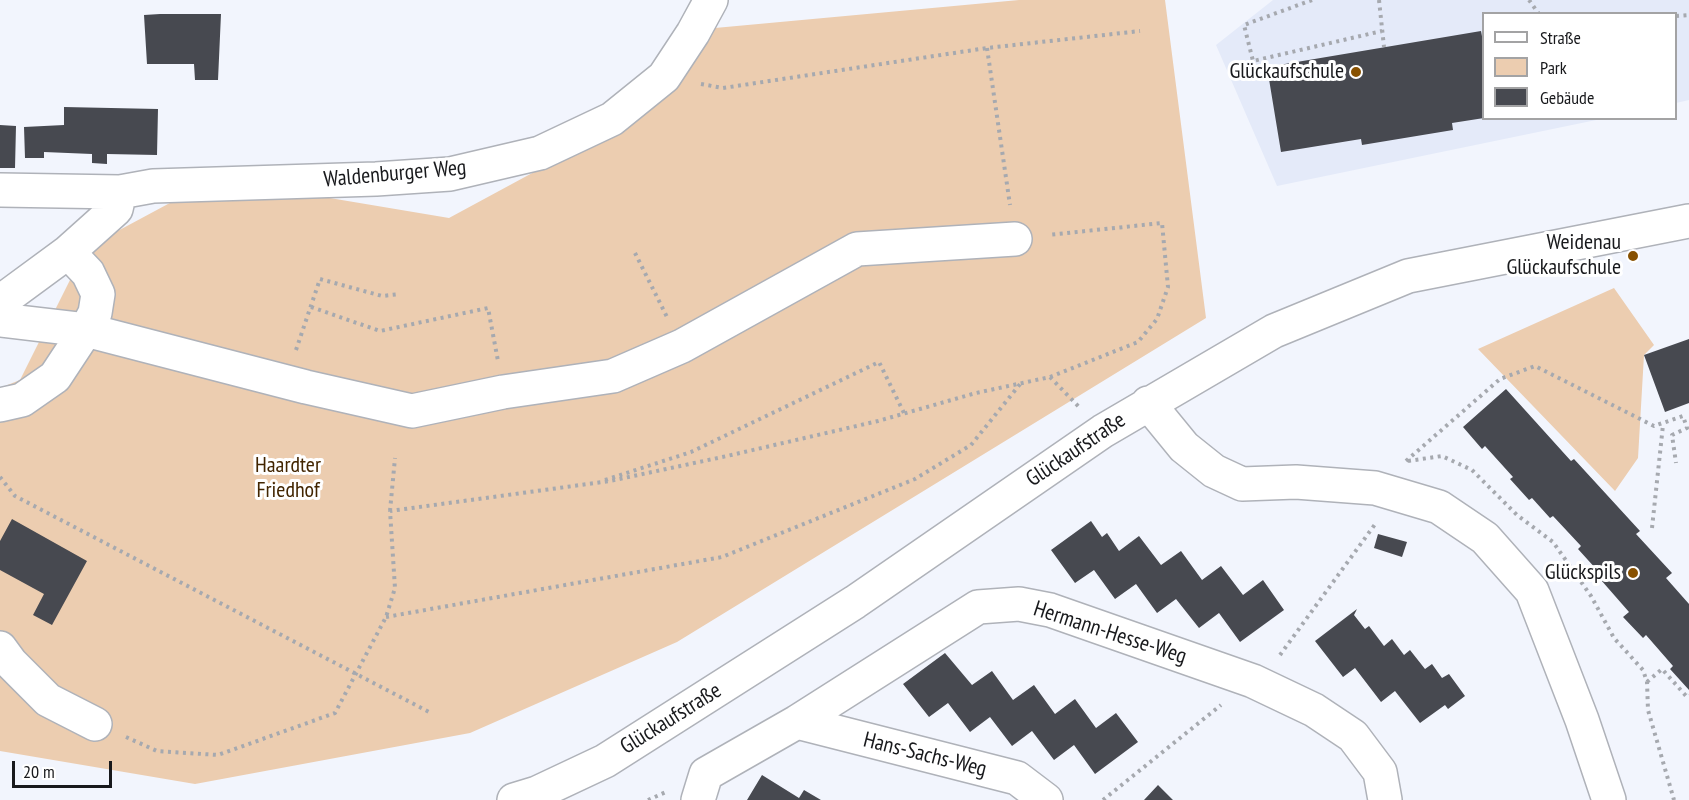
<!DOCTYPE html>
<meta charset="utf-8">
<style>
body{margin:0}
#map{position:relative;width:1689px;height:800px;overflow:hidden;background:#f2f5fd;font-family:"PT Sans Narrow",sans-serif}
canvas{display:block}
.legend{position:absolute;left:1482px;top:12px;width:195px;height:108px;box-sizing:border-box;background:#fff;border:2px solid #a3a3a4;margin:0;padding:8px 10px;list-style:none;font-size:18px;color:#18191c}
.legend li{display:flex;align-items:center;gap:12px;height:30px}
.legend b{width:30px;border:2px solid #a3a3a4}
.scale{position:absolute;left:12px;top:761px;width:100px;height:27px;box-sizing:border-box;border:3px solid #18191c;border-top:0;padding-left:8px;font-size:18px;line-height:21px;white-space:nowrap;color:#18191c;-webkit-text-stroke:4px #fff;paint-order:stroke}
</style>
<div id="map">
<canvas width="1689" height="800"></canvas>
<ul class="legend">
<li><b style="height:8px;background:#fff"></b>Straße</li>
<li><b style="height:16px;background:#eccdb0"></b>Park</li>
<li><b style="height:16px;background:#474950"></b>Gebäude</li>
</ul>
<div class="scale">20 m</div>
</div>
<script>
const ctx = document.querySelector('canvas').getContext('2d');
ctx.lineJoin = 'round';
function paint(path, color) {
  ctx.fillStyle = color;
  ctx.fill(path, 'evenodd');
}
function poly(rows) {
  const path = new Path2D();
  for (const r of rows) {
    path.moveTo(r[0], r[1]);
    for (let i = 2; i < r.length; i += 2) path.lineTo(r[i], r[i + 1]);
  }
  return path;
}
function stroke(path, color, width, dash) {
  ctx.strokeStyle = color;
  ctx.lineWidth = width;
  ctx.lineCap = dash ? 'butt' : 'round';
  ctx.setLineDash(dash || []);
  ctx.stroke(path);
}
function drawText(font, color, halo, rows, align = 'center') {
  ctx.font = font + ' "PT Sans Narrow",sans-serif';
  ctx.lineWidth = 6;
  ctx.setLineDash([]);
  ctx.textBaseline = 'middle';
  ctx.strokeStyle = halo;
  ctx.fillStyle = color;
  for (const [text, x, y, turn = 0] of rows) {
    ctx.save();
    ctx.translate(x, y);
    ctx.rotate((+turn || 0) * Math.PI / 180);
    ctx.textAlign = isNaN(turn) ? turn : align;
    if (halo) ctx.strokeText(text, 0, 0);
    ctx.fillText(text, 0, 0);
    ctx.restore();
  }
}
paint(poly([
 [1273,0,1689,0,1689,100,1676,103,1676,14,1484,14,1484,118,1601,119,1277,186,1216,45]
]), '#e4eaf9');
paint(poly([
 [1019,0,1165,0,1206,318,677,642,470,733,195,784,0,751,0,388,20,380,86,248,181,197,294,192,449,218,621,125,715,28],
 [1614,288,1654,345,1644,355,1638,458,1615,491,1478,349]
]), '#eccdb0');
paint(poly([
 [160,14,221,14,218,80,195,80,194,64,147,64,144,15],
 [1481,31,1484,47,1484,118,1452,123,1453,130,1362,145,1361,139,1281,152,1267,67],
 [64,107,158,109,157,155,107,154,107,164,92,163,92,154,44,152,44,158,25,158,24,127,64,125],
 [0,125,16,126,15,168,0,168],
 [1689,339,1689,403,1665,412,1644,355],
 [1506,389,1571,461,1574,459,1640,531,1636,534,1672,573,1666,578,1689,604,1689,690,1670,669,1673,666,1646,635,1643,638,1623,617,1629,612,1594,572,1597,570,1578,549,1581,546,1553,516,1550,518,1532,498,1529,500,1510,479,1513,477,1485,446,1482,449,1463,427],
 [12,519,87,561,52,625,33,615,44,594,0,570,0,541],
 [1091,521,1102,537,1107,533,1119,551,1139,536,1161,565,1181,551,1202,580,1221,566,1243,595,1263,580,1284,610,1240,642,1219,613,1199,628,1176,599,1157,613,1136,584,1115,599,1094,570,1075,583,1051,550],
 [1378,534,1407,542,1402,557,1374,548],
 [1357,609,1354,615,1365,629,1369,626,1384,646,1392,639,1404,655,1410,650,1425,669,1432,664,1442,678,1449,674,1465,696,1448,709,1445,705,1420,723,1395,691,1381,702,1355,668,1343,677,1315,641],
 [945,653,972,685,992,671,1013,700,1034,685,1055,714,1075,699,1096,728,1116,713,1138,742,1095,774,1074,745,1054,760,1032,731,1012,746,990,717,970,732,948,703,929,717,903,684],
 [762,775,799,798,804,790,821,800,747,800],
 [1158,785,1173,800,1144,800]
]), '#474950');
const minor = poly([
 [0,190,120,192],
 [0,302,68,252,116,209,120,192,153,186,376,179,450,174,540,153,612,119,664,77,693,33,711,0],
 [0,320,86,330,95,313,98,294,88,273,68,252],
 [1148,403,1184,447,1214,471,1242,484,1296,482,1375,488,1439,507,1485,538,1532,591,1582,720,1609,800],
 [0,405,22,400,55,377,86,330,306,387,412,411,503,392,613,376,682,346,857,249,1015,239],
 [0,648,11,663,48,700,95,724],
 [797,722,1017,778,1046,800],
 [514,800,537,793,605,761,855,602,1103,431,1274,331,1408,276,1689,221],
 [698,800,706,774,797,722,978,607,1019,604,1050,610,1253,681,1314,710,1353,736,1380,772,1385,800]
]);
stroke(minor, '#afb2b9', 36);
stroke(poly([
 [1312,0,1244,25,1253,61,1382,31],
 [1379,0,1384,47],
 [1529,0,1539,14],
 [1676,16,1689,15],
 [987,48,1010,205],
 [701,84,723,88,987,48,1140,31],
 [635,253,667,317],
 [311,307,380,331,488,308,498,361],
 [296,350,320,279,382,296,400,294],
 [1050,377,1079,407],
 [1406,461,1500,379,1535,366,1654,426,1683,416,1687,428,1672,435,1676,463],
 [1408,461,1442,456,1472,470,1517,515,1553,542,1591,596,1614,638,1643,670,1647,682,1648,710,1674,800],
 [0,477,15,496,431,713],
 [605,480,691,452,879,362,904,413],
 [390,511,395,458],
 [1652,528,1663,425],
 [386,617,722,557,915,479,971,445,1021,383],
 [1280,655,1376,523],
 [1647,682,1662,669,1687,697,1689,695],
 [126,737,157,751,218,755,335,713,386,617,395,588,390,511,610,481,727,456,878,421,976,393,1050,377,1138,342,1157,319,1168,287,1162,223,1048,235],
 [648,800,666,792],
 [1103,800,1221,705]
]), '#a6a9af', 4, [3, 4.5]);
stroke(minor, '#fff', 33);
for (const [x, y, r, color] of [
 [1356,72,6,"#885101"],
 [1633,256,6,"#885101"],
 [1633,573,6,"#885101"]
]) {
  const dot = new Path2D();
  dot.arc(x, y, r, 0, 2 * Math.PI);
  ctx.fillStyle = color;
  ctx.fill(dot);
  stroke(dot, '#fff', 2);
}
drawText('22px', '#18191c', '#fff', [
 ["Glückaufschule",1344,72],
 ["Weidenau",1621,243],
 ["Glückaufschule",1621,268],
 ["Glückspils",1621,573]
], 'right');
drawText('22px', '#18191c', '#fff', [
 ["Waldenburger Weg",395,174,-5],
 ["Glückaufstraße",1076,450,-34],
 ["Hermann-Hesse-Weg",1110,633,18],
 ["Glückaufstraße",671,719,-32],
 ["Hans-Sachs-Weg",925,755,14]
]);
drawText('22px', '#422500', '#fff', [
 ["Haardter",288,466],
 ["Friedhof",288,491]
]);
</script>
